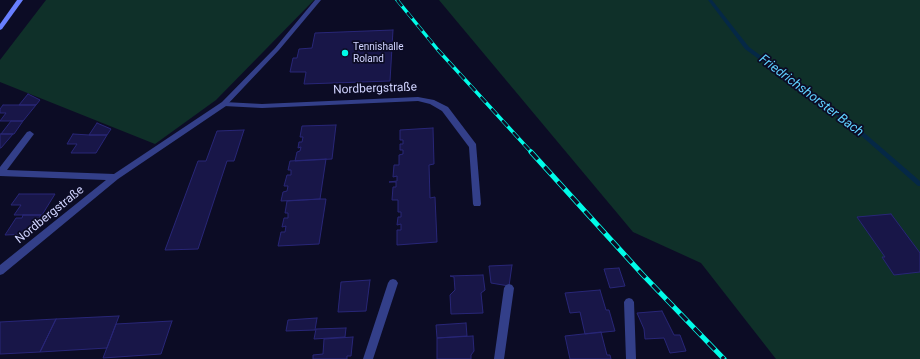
<!DOCTYPE html>
<meta charset="utf-8">
<style>
body{margin:0}
canvas{display:block;background:#0c0c25}
</style>
<canvas width="920" height="359"></canvas>
<script>
const ctx = document.querySelector('canvas').getContext('2d');
ctx.lineJoin = 'round';
function paint(path, color) {
  ctx.fillStyle = color;
  ctx.fill(path, 'evenodd');
}
function poly(rows) {
  const path = new Path2D();
  for (const r of rows) {
    path.moveTo(r[0], r[1]);
    for (let i = 2; i < r.length; i += 2) path.lineTo(r[i], r[i + 1]);
  }
  return path;
}
function stroke(path, color, width, dash) {
  ctx.strokeStyle = color;
  ctx.lineWidth = width;
  ctx.lineCap = dash ? 'butt' : 'round';
  ctx.setLineDash(dash || []);
  ctx.stroke(path);
}
function drawText(font, color, halo, rows, align = 'center') {
  ctx.font = font + ' Roboto,sans-serif';
  ctx.lineWidth = 3.5;
  ctx.setLineDash([]);
  ctx.textBaseline = 'middle';
  ctx.strokeStyle = halo;
  ctx.fillStyle = color;
  for (const [text, x, y, turn = 0] of rows) {
    ctx.save();
    ctx.translate(x, y);
    ctx.rotate((+turn || 0) * Math.PI / 180);
    ctx.textAlign = isNaN(turn) ? turn : align;
    if (halo) ctx.strokeText(text, 0, 0);
    ctx.fillText(text, 0, 0);
    ctx.restore();
  }
}
paint(poly([
 [46,0,314,0,216,100,155,144,0,82,0,60],
 [439,0,920,0,920,359,776,359,701,263,633,232]
]), '#0f3029');
paint(poly([
 [708,0,712,0,749,47,853,123,920,181,920,186,918,186,849,125,745,49,708,0]
]), '#052846');
const building = poly([
 [393,30,390,81,304,84,306,72,290,72,293,58,297,58,299,49,312,48,315,33,393,30],
 [28,94,40,100,36,105,19,105,28,94],
 [3,105,36,105,23,121,0,121,6,113,0,113,0,109,3,105],
 [11,121,23,121,14,134,1,134,11,121],
 [97,123,111,129,107,135,89,135,97,123],
 [336,125,332,159,295,161,297,152,300,151,301,147,298,148,299,142,302,142,303,137,300,137,302,126,336,125],
 [433,128,434,164,429,165,430,198,435,197,437,242,397,245,397,230,401,230,401,224,397,225,398,217,401,217,401,212,398,212,398,200,392,200,393,187,396,187,396,182,389,182,397,181,397,176,393,177,394,165,399,165,399,155,403,154,403,150,400,150,400,144,403,144,403,140,400,140,400,130,433,128],
 [244,130,234,161,227,161,198,249,165,250,198,161,206,161,217,131,244,130],
 [0,134,13,134,1,148,0,148,0,134],
 [73,134,89,135,107,135,96,153,71,153,77,144,67,144,73,134],
 [326,159,320,199,281,201,283,192,287,191,288,186,284,186,287,175,291,175,291,170,288,170,290,161,326,159],
 [19,194,55,194,42,215,14,215,21,205,11,205,19,194],
 [320,199,326,199,319,244,278,246,281,232,285,232,286,226,282,227,284,218,288,218,288,213,285,213,287,201,320,199],
 [891,214,920,253,920,272,894,275,882,257,885,257,857,217,891,214],
 [23,215,41,215,28,234,5,235,16,218,22,218,23,215],
 [512,265,509,286,491,283,489,266,512,265],
 [619,268,625,286,610,288,604,269,619,268],
 [483,275,485,290,481,293,483,313,451,314,450,295,455,290,454,277,450,276,483,275],
 [370,280,366,311,338,312,341,282,370,280],
 [600,290,606,310,609,310,615,331,585,334,580,312,570,313,565,293,600,290],
 [662,311,674,335,680,335,686,351,670,353,664,338,645,339,644,329,637,313,662,311],
 [119,316,107,348,40,352,56,319,119,316],
 [317,318,315,330,286,331,288,320,317,318],
 [56,319,40,352,0,354,0,322,56,319],
 [172,321,161,354,103,358,116,324,172,321],
 [466,323,467,336,437,338,436,325,466,323],
 [346,328,345,337,314,339,316,329,346,328],
 [601,332,607,355,610,355,611,359,570,359,565,336,601,332],
 [473,336,474,351,471,355,471,359,437,359,437,338,473,336],
 [353,337,351,356,347,356,347,359,313,359,313,355,323,354,324,339,353,337]
]);
paint(building, '#181648');
stroke(building, '#282677', 1);
paint(poly([
 [418,97,434,100,448,107,476,144,481,204,480,206,474,206,473,204,469,147,442,111,430,104,418,101,262,108,224,106,220,104,224,102,262,104,418,97]
]), '#333f89');
paint(poly([
 [315,0,321,0,279,50,226,106,118,179,3,274,0,275,0,265,106,180,0,176,0,167,27,132,30,131,34,134,7,170,114,174,222,102,275,48,315,0],
 [393,279,396,280,398,283,373,359,363,359,388,283,390,280,393,279],
 [509,284,512,285,514,288,504,359,494,359,504,288,506,285,509,284],
 [629,298,632,299,634,302,636,359,626,359,624,302,626,299,629,298]
]), '#333f89');
paint(poly([
 [17,0,23,0,2,29,0,30,0,24,17,0]
]), '#687fff');
const railFar1 = poly([
 [397,0,438,50,532,153]
]);
const rail = poly([
 [531,152,643,275,724,359]
]);
stroke(railFar1, '#00fce8', 3.5);
stroke(rail, '#00fce8', 5);
stroke(railFar1, '#0c0c25', 2.5, [8]);
stroke(rail, '#0c0c25', 3.5, [10]);
for (const [x, y, r, color] of [
 [345,53,4,"#00fce8"]
]) {
  const dot = new Path2D();
  dot.arc(x, y, r, 0, 2 * Math.PI);
  ctx.fillStyle = color;
  ctx.fill(dot);
  stroke(dot, '#0c0c25', 1.5);
}
drawText('10px', '#d1d4ff', '#0c0c25', [
 ["Tennishalle",353,47],
 ["Roland",353,59]
], 'left');
drawText('12px', '#d1d4ff', '#0c0c25', [
 ["Nordbergstraße",375,89,-2],
 ["Nordbergstraße",50,215,-39]
]);
drawText('italic 13px', '#5fd1ff', '#0c0c25', [
 ["Friedrichshorster Bach",811,96,37]
]);
</script>
